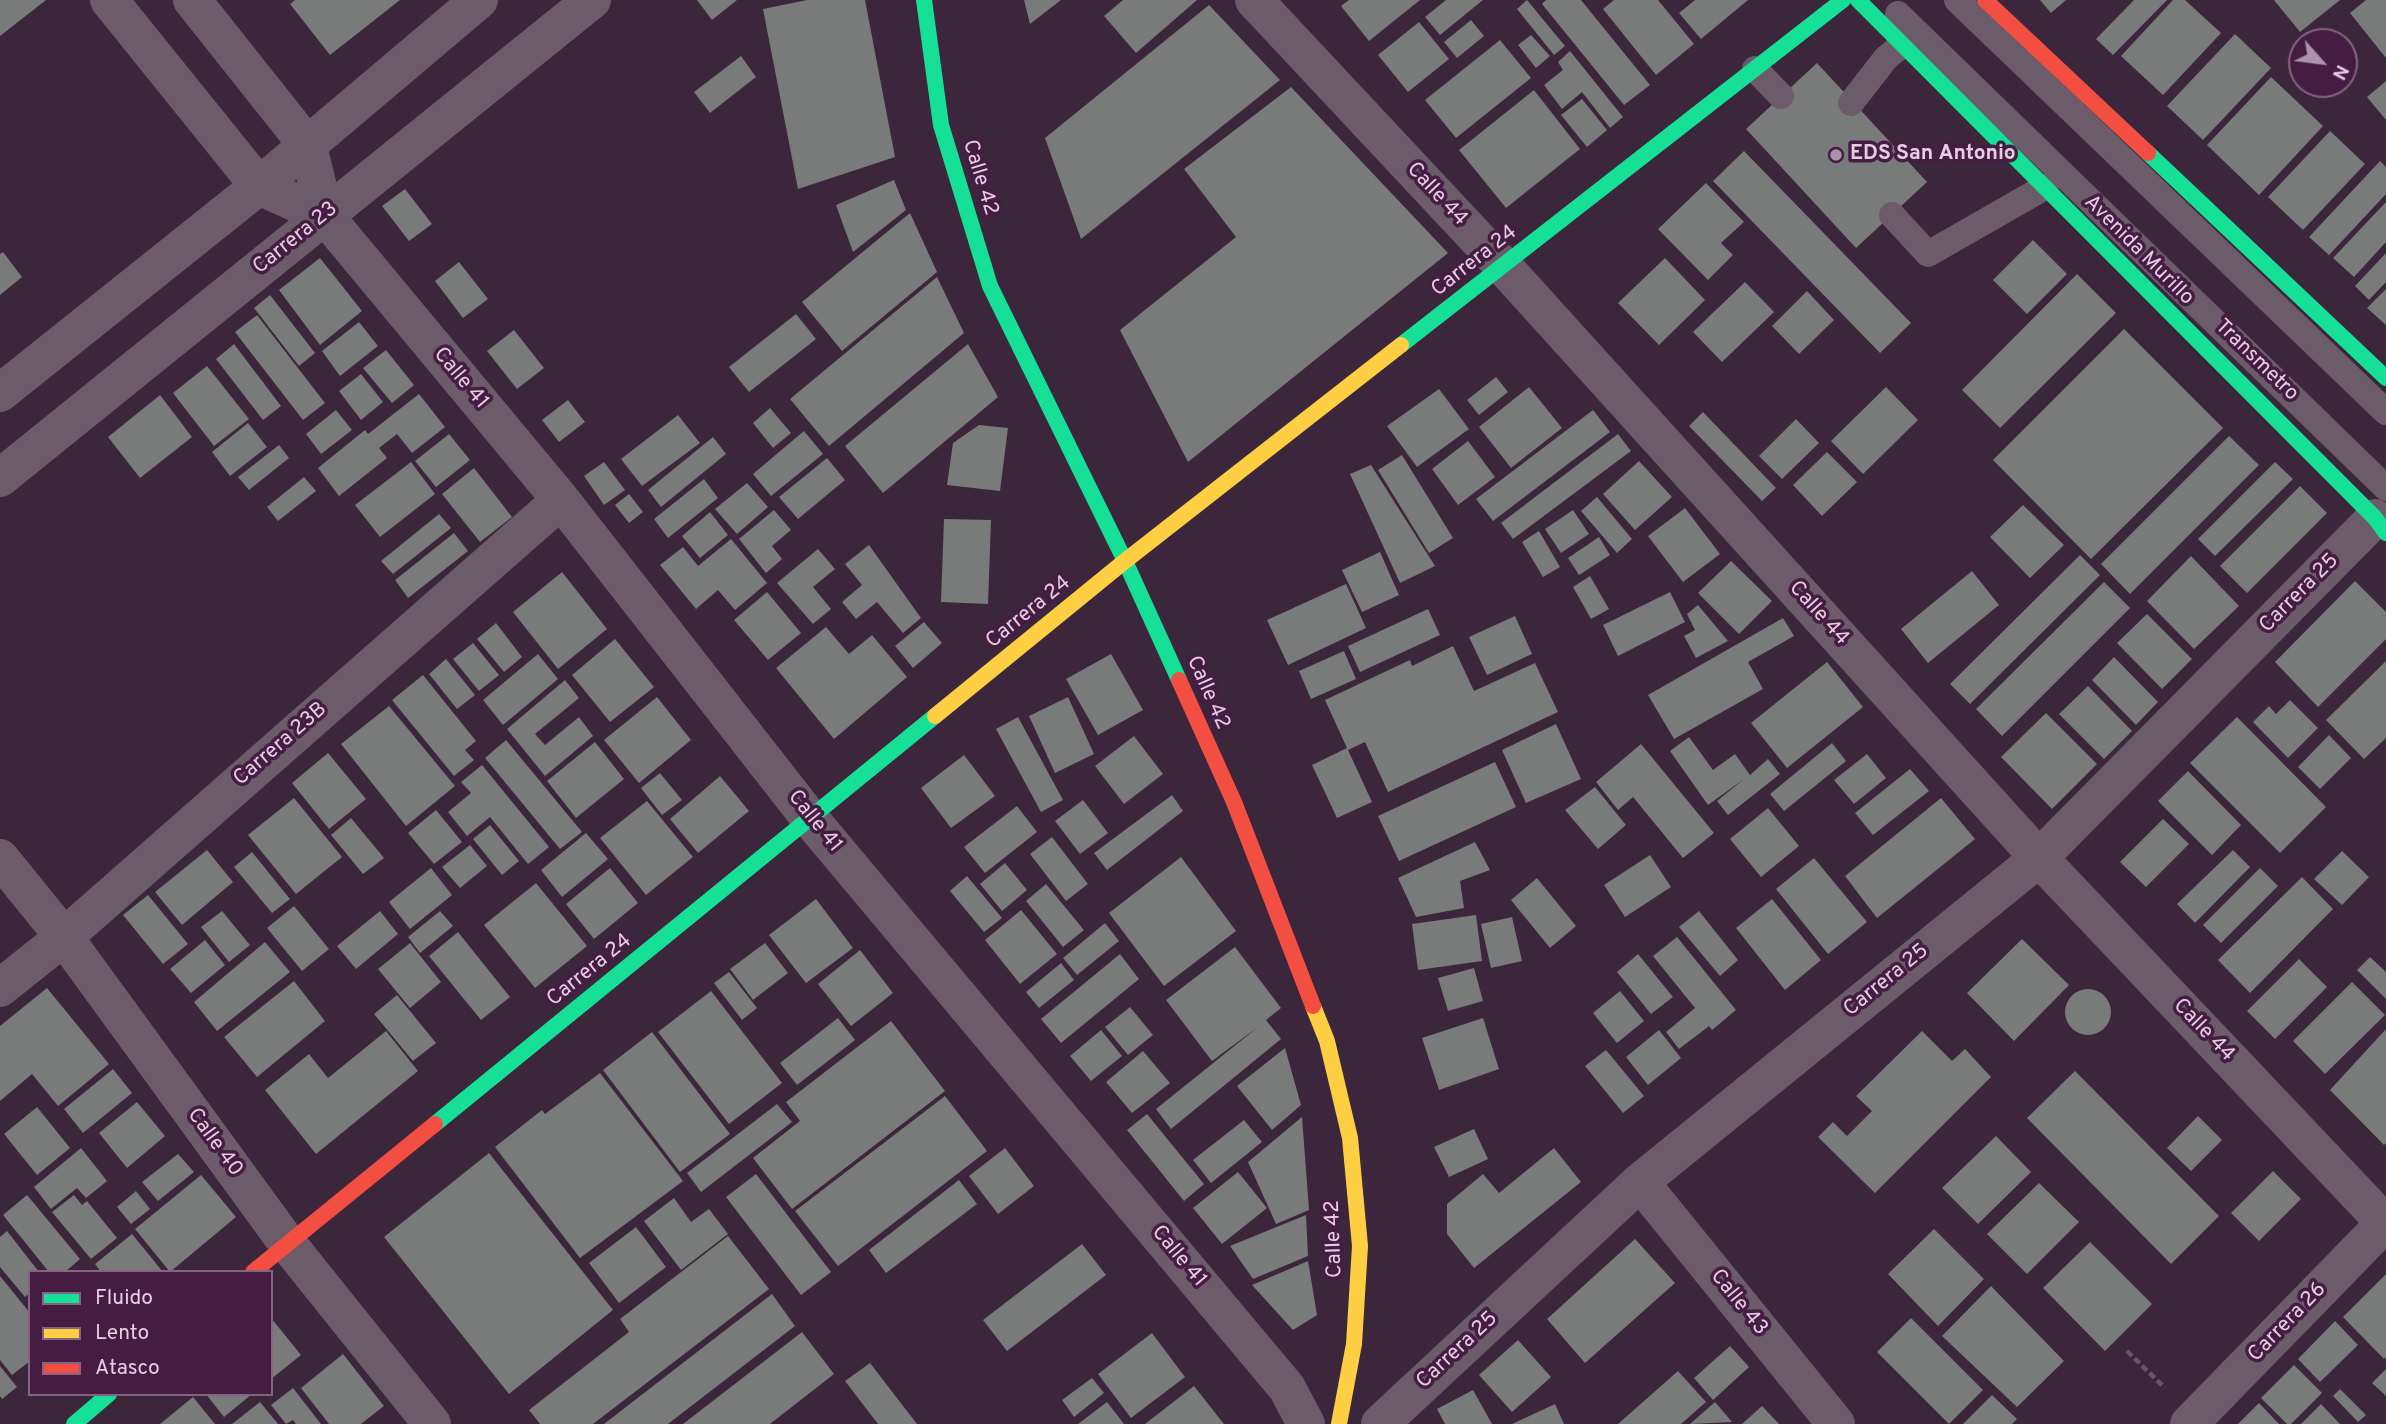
<!DOCTYPE html>
<style>
body{margin:0}
#map{position:relative;width:2386px;height:1424px;overflow:hidden;background:#3c263b;font-family:Overpass,sans-serif}
canvas{display:block}
.legend{position:absolute;left:28px;top:1270px;width:245px;height:126px;box-sizing:border-box;background:#451d43;border:2px solid #866383;margin:0;padding:9px 12px;list-style:none;font-size:21px;color:#e7cde4}
.legend li{display:flex;align-items:center;gap:14px;height:35px}
.legend b{width:35px;border:2px solid #866383}
.north{position:absolute;left:2288px;top:28px;width:70px;height:70px;box-sizing:border-box;background:#451d43;border:2px solid #866383;border-radius:50%;rotate:118deg;font-size:19px;font-weight:700;line-height:28px;text-align:center;color:#e7cde4}
.north::after{content:'';display:block;margin:auto;width:24px;height:32px;background:#ab93a9;clip-path:polygon(50% 0,100% 100%,50% 72%,0 100%)}
</style>
<div id="map">
<canvas width="2386" height="1424"></canvas>
<ul class="legend">
<li><b style="height:9px;background:#16e098"></b>Fluido</li>
<li><b style="height:9px;background:#ffcf43"></b>Lento</li>
<li><b style="height:9px;background:#f24e42"></b>Atasco</li>
</ul>
<div class="north">N</div>
</div>
<script>
const ctx = document.querySelector('canvas').getContext('2d');
ctx.lineJoin = 'round';
function paint(path, color) {
  ctx.fillStyle = color;
  ctx.fill(path, 'evenodd');
}
function poly(rows) {
  const path = new Path2D();
  for (const r of rows) {
    if (r.length === 3) {
      path.moveTo(r[0] + r[2], r[1]);
      path.arc(r[0], r[1], r[2], 0, 2 * Math.PI);
      continue;
    }
    path.moveTo(r[0], r[1]);
    for (let i = 2; i < r.length; i += 2) path.lineTo(r[i], r[i + 1]);
  }
  return path;
}
function stroke(path, color, width, dash) {
  ctx.strokeStyle = color;
  ctx.lineWidth = width;
  ctx.lineCap = dash ? 'butt' : 'round';
  ctx.setLineDash(dash || []);
  ctx.stroke(path);
}
function drawText(font, color, halo, rows, align = 'center') {
  ctx.font = font + ' Overpass,sans-serif';
  ctx.lineWidth = 7;
  ctx.setLineDash([]);
  ctx.textBaseline = 'middle';
  ctx.strokeStyle = halo;
  ctx.fillStyle = color;
  for (const [text, x, y, turn = 0] of rows) {
    ctx.save();
    ctx.translate(x, y);
    ctx.rotate((+turn || 0) * Math.PI / 180);
    ctx.textAlign = isNaN(turn) ? turn : align;
    if (halo) ctx.strokeText(text, 0, 0);
    ctx.fillText(text, 0, 0);
    ctx.restore();
  }
}
paint(poly([
 [0,0,46,0,0,36],
 [295,0,400,0,330,55,290,4],
 [697,0,737,0,712,20],
 [807,0,865,0,895,157,798,189,763,9],
 [1024,0,1061,0,1030,24],
 [1123,0,1197,0,1136,53,1104,16],
 [1349,0,1420,0,1369,41,1341,6],
 [1446,0,1483,0,1440,35,1425,17],
 [1527,0,1565,46,1554,55,1517,9],
 [1546,0,1581,0,1650,85,1624,105,1542,4],
 [1614,0,1658,0,1694,44,1656,75,1603,9],
 [1695,0,1748,0,1701,39,1679,13],
 [2040,0,2066,0,2051,13],
 [2134,0,2167,0,2113,55,2096,39],
 [2173,0,2185,0,2221,33,2163,95,2121,56],
 [2274,0,2340,0,2300,32],
 [2366,0,2386,0,2386,58,2350,13],
 [1209,5,1280,80,1081,239,1045,138],
 [1471,20,1484,36,1457,58,1444,42],
 [1419,22,1449,59,1408,92,1378,55],
 [2235,34,2271,68,2203,140,2167,106],
 [1531,35,1550,56,1536,68,1518,45],
 [1500,40,1531,78,1456,138,1425,100],
 [1570,51,1623,117,1610,128,1582,92,1562,109,1544,85,1563,70,1558,62],
 [741,56,756,77,710,113,694,92],
 [1817,63,1927,182,1856,248,1746,129],
 [2271,77,2323,126,2259,195,2207,145],
 [2386,81,2386,120,2367,97],
 [1291,87,1448,253,1188,462,1120,330,1236,237,1184,169],
 [1534,90,1580,149,1506,208,1459,150],
 [1582,99,1607,130,1587,147,1561,115],
 [2330,131,2365,164,2303,230,2268,197],
 [1744,151,1911,323,1880,353,1713,181],
 [2380,161,2386,167,2386,194,2329,255,2309,237],
 [894,180,906,210,853,252,836,205],
 [1706,183,1744,222,1721,243,1733,255,1708,280,1658,229],
 [405,189,432,224,409,241,382,206],
 [2386,202,2386,242,2354,277,2333,258],
 [910,213,937,272,842,351,802,302],
 [2033,240,2067,274,2027,314,1993,280],
 [3,252,22,277,0,295,0,254],
 [2386,253,2386,282,2369,300,2355,286],
 [320,258,362,311,320,345,279,290],
 [1665,258,1705,300,1659,345,1618,303],
 [459,262,488,299,463,318,435,281],
 [2077,274,2116,313,2000,428,1962,390],
 [937,277,964,333,829,446,790,399],
 [1745,282,1774,312,1722,362,1693,332],
 [2386,289,2386,325,2367,308],
 [1807,291,1834,320,1799,354,1772,326],
 [270,295,315,353,299,366,254,308],
 [796,314,816,339,749,392,729,367],
 [257,315,325,403,303,420,235,332],
 [359,322,378,346,340,376,322,351],
 [2124,329,2223,428,2091,559,1993,460],
 [514,330,544,368,517,389,487,351],
 [234,344,281,406,263,420,216,359],
 [968,344,998,397,883,493,845,446],
 [386,350,414,385,392,403,363,368],
 [207,366,249,419,214,446,173,393],
 [361,374,383,402,361,420,339,391],
 [1496,377,1508,392,1479,415,1467,400],
 [1529,387,1562,428,1511,468,1479,427],
 [1886,387,1918,420,1863,474,1831,441],
 [1439,389,1469,429,1417,467,1387,426],
 [419,394,445,427,412,453,397,434,379,448,387,458,339,496,318,468,365,430,368,434],
 [160,395,192,437,140,478,108,437],
 [568,400,585,422,559,442,542,420],
 [770,408,791,433,773,448,753,423],
 [336,410,352,430,321,454,306,434],
 [1593,410,1610,432,1493,521,1476,499],
 [1703,412,1776,488,1762,501,1689,426],
 [678,415,700,443,642,486,621,459],
 [1796,419,1819,443,1782,479,1759,456],
 [248,423,267,447,230,476,212,452],
 [979,425,1008,428,1000,491,947,485,953,443],
 [804,431,823,454,771,496,753,474],
 [449,434,470,460,436,487,415,461],
 [1618,434,1631,451,1513,539,1501,523],
 [2229,436,2259,465,2130,594,2101,564],
 [713,437,726,454,661,507,648,490],
 [1468,441,1495,477,1458,505,1432,469],
 [279,445,289,458,249,490,238,477],
 [1827,452,1857,482,1822,516,1793,485],
 [1402,455,1453,538,1429,553,1378,470],
 [827,458,845,480,798,519,779,497],
 [1639,461,1672,497,1635,530,1603,494],
 [411,462,435,494,380,537,355,505],
 [604,462,625,490,604,505,584,476],
 [2275,462,2293,479,2215,556,2198,539],
 [1371,465,1435,566,1400,583,1350,474],
 [474,468,512,517,480,542,442,494],
 [304,477,316,491,278,521,267,507],
 [704,479,718,498,668,538,654,519],
 [747,483,768,507,737,534,715,509],
 [2300,486,2327,513,2247,593,2220,566],
 [629,494,643,512,629,523,615,505],
 [1597,497,1632,539,1617,553,1581,511],
 [2023,505,2064,545,2030,578,1990,537],
 [1685,508,1720,554,1683,582,1648,536],
 [774,510,791,530,772,546,782,559,766,573,739,539],
 [1573,510,1589,534,1561,553,1545,529],
 [710,512,728,535,700,558,682,536],
 [439,514,451,528,393,574,381,561],
 [944,519,991,520,988,604,941,602],
 [1539,531,1560,567,1543,577,1522,542],
 [454,533,468,551,408,598,395,580],
 [1599,537,1610,555,1579,575,1568,558],
 [731,539,767,583,735,610,718,590,696,609,660,565,683,547,698,566],
 [869,545,921,618,903,633,877,602,856,619,842,602,862,585,845,564],
 [818,549,835,569,813,587,831,609,813,624,777,583],
 [1380,552,1399,595,1362,612,1342,570],
 [2080,555,2100,575,1970,704,1950,684],
 [2191,556,2239,606,2194,649,2147,601],
 [1731,561,1772,601,1739,634,1698,593],
 [1972,571,1999,605,1928,663,1901,629],
 [562,572,607,629,558,669,513,612],
 [1590,576,1609,609,1591,619,1573,587],
 [2355,581,2386,612,2386,639,2318,707,2275,662],
 [2104,582,2130,608,2002,736,1976,709],
 [1346,584,1366,628,1288,665,1267,620],
 [767,592,801,633,768,660,734,620],
 [1670,592,1685,622,1618,656,1603,625],
 [1698,605,1728,641,1696,658,1684,636,1695,630,1687,614],
 [1428,609,1440,635,1360,672,1348,646],
 [2147,614,2192,659,2162,689,2117,643],
 [1515,616,1532,654,1487,675,1469,637],
 [1783,618,1794,636,1748,662,1763,689,1674,739,1648,695],
 [924,622,942,643,913,668,895,646],
 [496,623,522,657,504,672,477,639],
 [826,627,849,654,872,635,907,677,834,739,776,668],
 [615,639,654,687,610,722,572,675],
 [473,643,499,675,479,691,453,659],
 [1453,646,1474,691,1535,663,1558,712,1388,792,1365,742,1348,750,1372,802,1337,818,1312,765,1347,748,1325,700,1410,660,1412,666],
 [1344,651,1356,679,1311,699,1299,671],
 [538,654,558,679,503,725,483,700],
 [1111,654,1143,710,1098,735,1066,679],
 [2114,657,2158,702,2136,725,2092,680],
 [446,659,475,695,457,709,429,674],
 [2386,661,2386,738,2364,759,2326,720],
 [1827,662,1863,707,1787,768,1751,723],
 [423,675,476,741,465,750,474,760,454,776,392,700],
 [565,680,579,698,535,734,545,745,579,717,593,736,545,776,507,729],
 [2088,686,2132,731,2104,759,2059,714],
 [657,697,691,740,639,783,604,740],
 [1068,697,1094,754,1055,773,1029,716],
 [2290,700,2318,728,2288,758,2253,722,2269,706,2276,714],
 [389,706,455,786,406,826,341,744],
 [2046,713,2097,764,2052,809,2001,757],
 [1018,717,1063,800,1041,812,996,729],
 [2237,717,2326,807,2280,853,2190,763],
 [1556,724,1581,779,1526,803,1502,750],
 [2329,735,2351,758,2320,789,2298,767],
 [1134,736,1163,774,1124,804,1095,766],
 [1689,737,1713,770,1735,754,1750,775,1768,759,1780,774,1728,815,1717,801,1744,779,1708,805,1670,751],
 [506,740,582,832,560,849,485,758],
 [595,742,624,779,576,818,547,781],
 [1832,743,1846,761,1784,811,1770,794],
 [1641,744,1714,833,1683,858,1633,797,1618,810,1596,782],
 [328,753,366,799,329,829,292,783],
 [1867,754,1886,778,1854,804,1834,780],
 [964,755,995,796,951,828,921,788],
 [1495,762,1516,807,1399,861,1378,816],
 [482,765,549,847,528,864,490,817,467,836,448,812,471,793,461,782],
 [1910,769,1929,791,1873,835,1855,813],
 [2188,771,2241,825,2212,855,2158,801],
 [660,773,682,800,662,815,641,788],
 [720,776,749,811,698,853,670,819],
 [1595,787,1626,825,1598,849,1565,810],
 [1172,795,1183,811,1107,870,1094,853],
 [294,798,342,857,296,894,248,835],
 [1941,798,1975,839,1877,918,1845,876],
 [1083,800,1108,833,1080,854,1055,821],
 [647,801,693,857,646,895,600,838],
 [1017,806,1037,832,985,873,964,847],
 [1768,808,1799,846,1761,877,1730,839],
 [436,810,462,842,434,864,408,833],
 [351,818,384,858,363,874,331,835],
 [2163,819,2189,844,2146,887,2120,862],
 [490,825,519,861,502,875,473,839],
 [586,833,608,859,562,897,541,870],
 [1052,837,1088,884,1066,901,1030,854],
 [1475,842,1490,870,1460,881,1464,908,1416,917,1398,878],
 [470,845,487,866,460,888,442,867],
 [207,850,233,882,182,925,155,892],
 [2233,850,2250,867,2195,923,2177,904],
 [2342,851,2369,877,2342,905,2314,879],
 [252,852,290,899,272,913,234,867],
 [1650,855,1671,887,1625,917,1604,885],
 [1181,857,1236,931,1164,986,1109,913],
 [1814,858,1867,922,1828,954,1776,889],
 [1005,863,1027,890,1002,911,980,884],
 [431,868,452,895,410,929,389,902],
 [610,868,638,903,594,939,566,904],
 [2260,868,2278,886,2221,943,2203,925],
 [967,876,1002,918,984,932,950,891],
 [2302,877,2333,909,2250,993,2218,960],
 [1537,878,1576,926,1550,948,1511,900],
 [536,883,587,946,535,988,484,925],
 [1046,884,1084,930,1063,947,1026,901],
 [148,895,188,944,163,964,123,915],
 [816,899,853,948,806,983,769,935],
 [1772,899,1821,960,1785,990,1736,928],
 [294,906,329,949,302,971,267,928],
 [1021,910,1057,954,1020,984,985,940],
 [222,911,250,945,229,962,201,927],
 [380,911,398,934,356,969,337,946],
 [440,911,453,926,420,953,408,937],
 [1699,911,1738,960,1720,976,1679,927],
 [1476,915,1482,961,1418,970,1412,924],
 [1512,917,1522,961,1491,968,1481,924],
 [1105,923,1119,941,1077,975,1063,958],
 [458,932,510,997,481,1020,429,956],
 [1677,937,1736,1010,1712,1030,1709,1026,1679,1049,1666,1032,1695,1008,1653,956],
 [2022,939,2069,985,2014,1041,1967,993],
 [205,940,225,965,191,993,170,969],
 [265,942,290,972,217,1031,194,1002],
 [410,943,441,982,410,1008,378,969],
 [765,943,788,973,753,1000,730,969],
 [1235,947,1281,1008,1266,1020,1281,1039,1171,1129,1156,1109,1258,1027,1212,1061,1166,1000],
 [860,950,893,993,851,1026,818,984],
 [1120,954,1139,979,1061,1043,1041,1019],
 [1638,954,1673,997,1651,1014,1617,972],
 [2370,957,2386,972,2386,999,2357,970],
 [2299,959,2327,987,2275,1039,2247,1011],
 [1061,963,1074,980,1039,1008,1026,992],
 [1474,968,1483,1001,1448,1011,1438,978],
 [729,972,757,1008,742,1020,714,983],
 [294,981,325,1021,257,1077,224,1037],
 [2352,982,2385,1015,2325,1074,2293,1041],
 [47,988,109,1064,58,1106,32,1074,0,1101,0,1026],
 [2088,1012,23],
 [711,991,782,1083,729,1124,658,1032],
 [1620,991,1644,1021,1617,1043,1593,1013],
 [397,995,436,1043,413,1061,374,1014],
 [1130,1007,1153,1035,1128,1055,1105,1027],
 [838,1018,855,1040,797,1085,780,1063],
 [1483,1018,1499,1069,1439,1090,1422,1038],
 [891,1021,945,1091,792,1209,753,1158,800,1121,786,1102],
 [2386,1029,2386,1143,2384,1145,2330,1090],
 [1101,1030,1122,1056,1091,1081,1070,1056],
 [1659,1030,1681,1058,1648,1085,1626,1057],
 [386,1031,418,1071,316,1154,265,1090,309,1054,328,1078],
 [1922,1031,1952,1061,1965,1049,1991,1077,1875,1193,1818,1137,1833,1122,1847,1136,1872,1111,1856,1096],
 [652,1032,730,1134,680,1172,603,1070],
 [1285,1048,1301,1105,1272,1130,1237,1086],
 [1606,1050,1644,1096,1623,1113,1585,1066],
 [1143,1051,1170,1083,1132,1113,1106,1082],
 [113,1069,132,1093,83,1133,64,1109],
 [2075,1071,2219,1216,2171,1264,2027,1118],
 [600,1073,683,1181,580,1258,495,1147,542,1110,545,1114],
 [945,1096,987,1151,838,1266,795,1211],
 [137,1102,165,1136,127,1168,99,1133],
 [777,1104,792,1122,701,1192,687,1173],
 [37,1107,70,1148,37,1175,4,1134],
 [1147,1114,1204,1184,1184,1201,1127,1130],
 [2198,1116,2222,1140,2191,1171,2167,1148],
 [1302,1117,1309,1210,1276,1224,1248,1162],
 [1244,1120,1262,1142,1211,1183,1193,1160],
 [1474,1129,1488,1159,1449,1177,1434,1147],
 [1996,1136,2031,1172,1978,1224,1942,1188],
 [81,1148,107,1181,86,1198,77,1188,51,1209,34,1187],
 [1005,1148,1034,1186,998,1214,969,1176],
 [1554,1148,1581,1182,1474,1268,1447,1234,1447,1204,1483,1174,1499,1193],
 [489,1153,613,1310,509,1394,384,1237],
 [178,1154,194,1172,158,1201,142,1182],
 [2273,1171,2301,1199,2259,1241,2231,1213],
 [1238,1172,1267,1208,1222,1244,1193,1208],
 [756,1174,831,1272,801,1295,726,1197],
 [201,1175,236,1217,170,1272,135,1229],
 [959,1180,977,1204,886,1273,869,1250],
 [2039,1183,2079,1222,2027,1274,1987,1234],
 [136,1191,150,1209,131,1224,117,1207],
 [27,1195,80,1259,65,1272,49,1272,3,1215],
 [74,1195,82,1205,87,1201,117,1238,91,1259,52,1212],
 [674,1198,691,1222,709,1209,728,1234,681,1270,644,1221],
 [1306,1215,1308,1256,1253,1279,1230,1246],
 [636,1227,666,1267,619,1303,589,1263],
 [1934,1229,1984,1279,1938,1326,1888,1274],
 [7,1231,39,1272,30,1272,30,1293,25,1297,0,1267,0,1237],
 [132,1234,163,1272,101,1272,95,1264],
 [728,1236,769,1289,593,1424,540,1424,529,1410,629,1332,620,1319],
 [1635,1239,1675,1283,1585,1363,1547,1319],
 [2090,1242,2152,1304,2105,1351,2043,1288],
 [1082,1244,1106,1275,1007,1351,983,1320],
 [1308,1261,1317,1315,1293,1330,1252,1285],
 [2386,1274,2386,1357,2384,1359,2343,1317],
 [0,1276,30,1313,30,1361,12,1375,0,1360],
 [1991,1286,2064,1361,2017,1407,1942,1336],
 [772,1294,795,1326,668,1424,604,1424],
 [271,1318,301,1355,271,1379],
 [1911,1318,1983,1390,1949,1424,1877,1352],
 [2335,1321,2358,1345,2320,1382,2298,1359],
 [802,1332,834,1374,770,1424,683,1424],
 [1152,1333,1185,1377,1131,1418,1098,1374],
 [1518,1340,1551,1377,1512,1412,1479,1375],
 [1730,1346,1749,1367,1713,1400,1694,1378],
 [343,1354,384,1406,361,1424,329,1424,301,1388],
 [870,1363,917,1424,878,1424,845,1381],
 [2294,1365,2322,1393,2291,1424,2287,1424,2261,1398],
 [0,1366,17,1387,2,1399,0,1396],
 [2386,1369,2386,1396,2372,1383],
 [1678,1371,1706,1402,1681,1424,1618,1424],
 [1092,1378,1104,1393,1074,1417,1062,1400],
 [1194,1386,1224,1424,1145,1424],
 [293,1388,321,1424,296,1424,293,1420,286,1424,271,1405],
 [2340,1389,2366,1415,2358,1422,2333,1396],
 [1473,1390,1492,1424,1445,1424,1437,1409],
 [206,1394,252,1394,224,1417],
 [1992,1395,2017,1419,2012,1424,1963,1424],
 [193,1397,215,1424,160,1424],
 [260,1402,278,1424,232,1424],
 [1107,1402,1124,1424,1078,1424],
 [1715,1402,1732,1422,1690,1424],
 [2259,1403,2279,1424,2238,1424],
 [1555,1404,1564,1424,1512,1424],
 [2321,1404,2340,1424,2301,1424],
 [1762,1406,1779,1424,1742,1424]
]), '#797a7a');
stroke(poly([
 [2127,1351,2165,1388]
]), '#675866', 4.5, [7, 3.5]);
stroke(poly([
 [1957,0,2386,412],
 [1898,14,2386,488],
 [1755,69,1781,96],
 [1851,103,1886,58,1902,45],
 [1892,215,1928,254,2045,187]
]), '#6c5b69', 26);
stroke(poly([
 [109,0,259,186,325,216,561,500,811,820,1287,1388,1306,1424],
 [192,0,308,146,325,216],
 [1254,0,1503,266,2039,858,2386,1224],
 [0,393,259,186,479,0],
 [0,478,592,0],
 [0,858,64,937,287,1243,432,1424],
 [0,988,64,937,561,500],
 [1640,1182,1836,1424],
 [1380,1424,1640,1182,2039,858,2375,518],
 [2189,1424,2386,1222]
]), '#6c5b69', 38);
stroke(poly([
 [924,0,941,125,990,286,1125,561,1179,680],
 [1858,0,2375,518,2386,533],
 [2148,153,2386,378],
 [1401,345,1843,0],
 [435,1124,935,716],
 [74,1424,109,1394]
]), '#16e098', 16);
stroke(poly([
 [935,716,1125,561,1401,345],
 [1313,1006,1327,1041,1350,1138,1360,1246,1354,1344,1339,1424]
]), '#ffcf43', 16);
stroke(poly([
 [1985,0,2148,153],
 [1179,680,1234,802,1313,1006],
 [253,1272,435,1124]
]), '#f24e42', 16);
for (const [x, y, r, color] of [
 [1836,155,7,"#ab93a9"]
]) {
  const dot = new Path2D();
  dot.arc(x, y, r, 0, 2 * Math.PI);
  ctx.fillStyle = color;
  ctx.fill(dot);
  stroke(dot, '#451d43', 2.5);
}
drawText('bold 21px', '#e7cde4', '#451d43', [
 ["EDS San Antonio",1850,155]
], 'left');
drawText('21px', '#e7cde4', '#451d43', [
 ["Calle 42",979,178,73],
 ["Calle 44",1436,195,47],
 ["Carrera 23",296,239,-39],
 ["Avenida Murillo",2138,251,45],
 ["Carrera 24",1475,262,-38],
 ["Transmetro",2256,361,44],
 ["Calle 41",460,379,50],
 ["Carrera 25",2300,594,-45],
 ["Carrera 24",1029,613,-39],
 ["Calle 44",1818,614,48],
 ["Calle 42",1207,693,66],
 ["Carrera 23B",281,745,-41],
 ["Calle 41",814,822,51],
 ["Carrera 24",590,971,-39],
 ["Carrera 25",1887,981,-39],
 ["Calle 44",2203,1031,46],
 ["Calle 40",214,1143,54],
 ["Calle 42",1335,1239,-92],
 ["Calle 41",1178,1257,50],
 ["Calle 43",1738,1303,51],
 ["Carrera 26",2288,1323,-46],
 ["Carrera 25",1458,1351,-43]
]);
</script>
